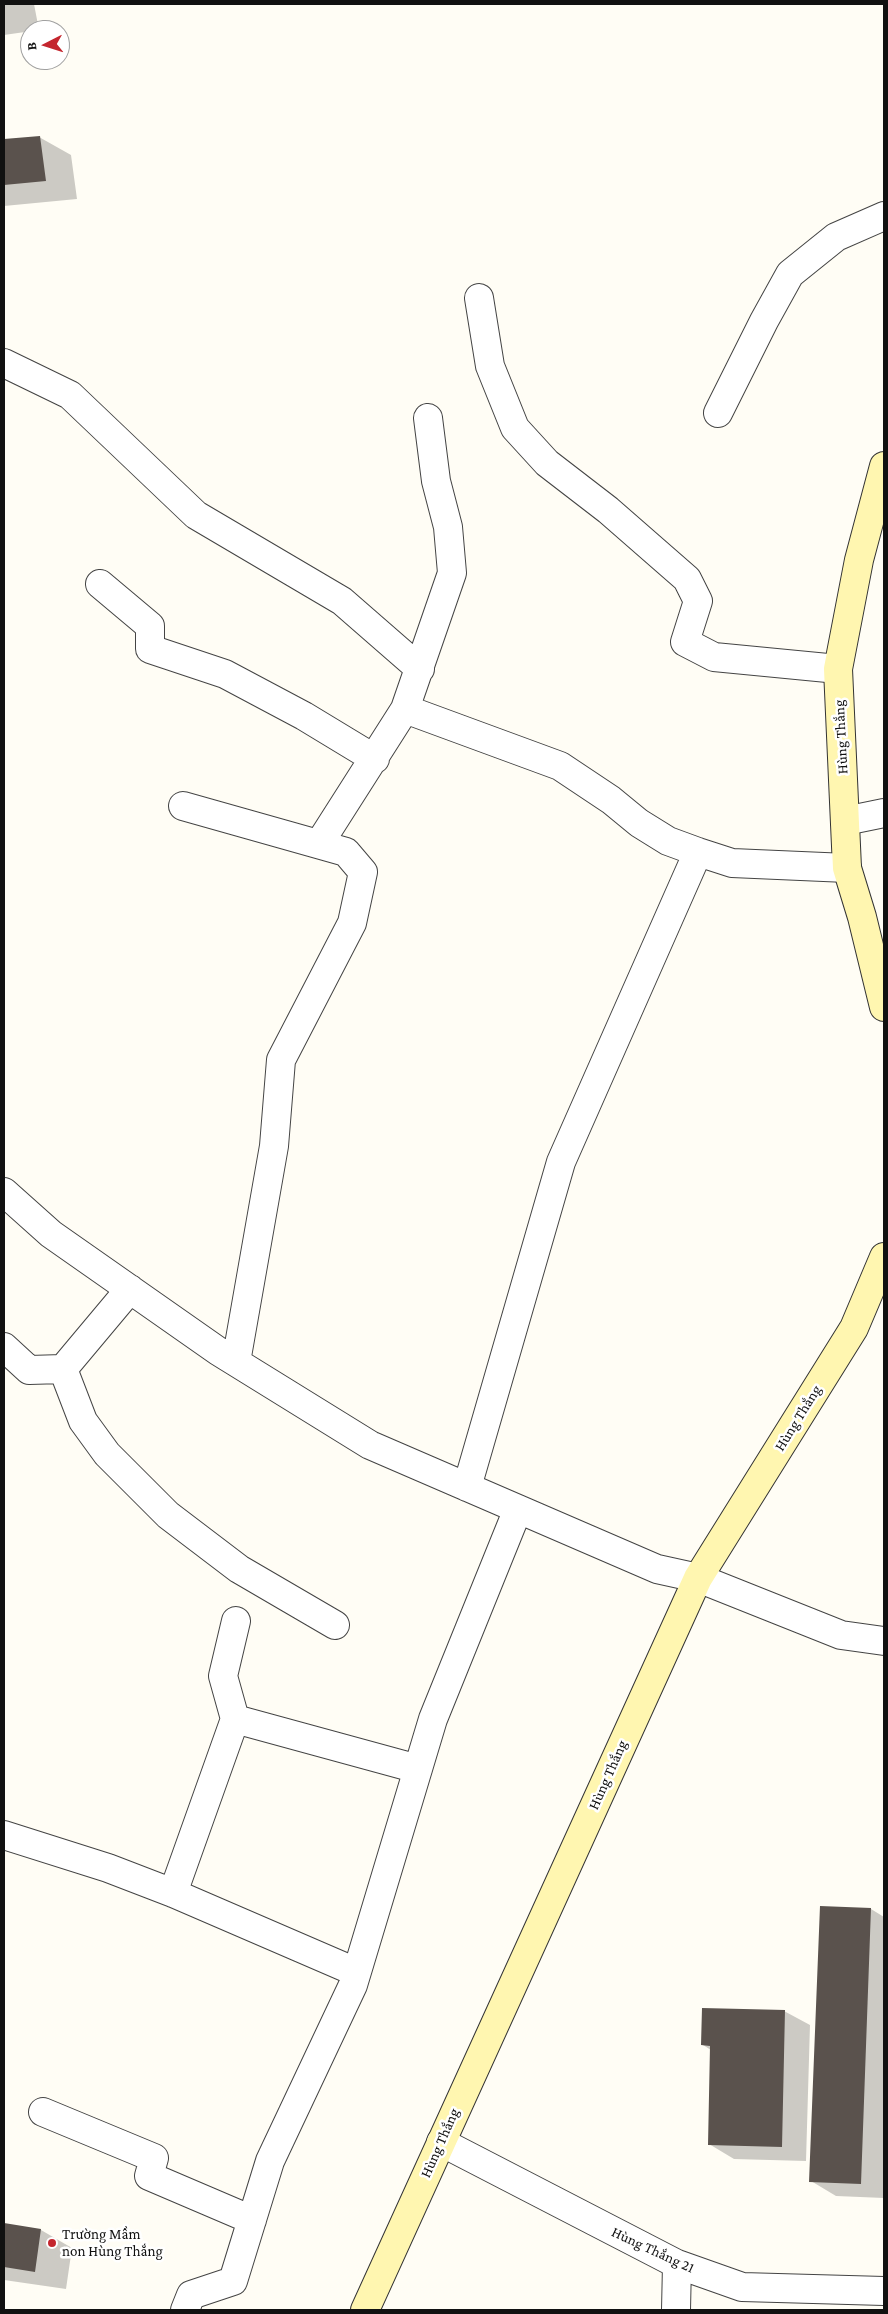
<!DOCTYPE html>
<meta charset="utf-8">
<style>
body{margin:0}
#map{position:relative;width:888px;height:2314px;overflow:hidden;background:#fffdf5;font-family:"Crimson Pro",serif}
canvas{display:block}
.frame{position:absolute;inset:0;border:5px solid #111;pointer-events:none}
.north{position:absolute;left:20px;top:20px;width:50px;height:50px;box-sizing:border-box;background:#fff;border:1px solid #a0a0a0;border-radius:50%;rotate:265deg;font-size:14px;font-weight:700;line-height:20px;text-align:center;color:#111}
.north::after{content:'';display:block;margin:auto;width:18px;height:22px;background:#c4262e;clip-path:polygon(50% 0,100% 100%,50% 72%,0 100%)}
</style>
<div id="map">
<canvas width="888" height="2314"></canvas>
<div class="frame"></div>
<div class="north">B</div>
</div>
<script>
const ctx = document.querySelector('canvas').getContext('2d');
ctx.lineJoin = 'round';
function paint(path, color) {
  ctx.fillStyle = color;
  ctx.fill(path, 'evenodd');
}
function poly(rows) {
  const path = new Path2D();
  for (const r of rows) {
    path.moveTo(r[0], r[1]);
    for (let i = 2; i < r.length; i += 2) path.lineTo(r[i], r[i + 1]);
  }
  return path;
}
function stroke(path, color, width, dash) {
  ctx.strokeStyle = color;
  ctx.lineWidth = width;
  ctx.lineCap = dash ? 'butt' : 'round';
  ctx.setLineDash(dash || []);
  ctx.stroke(path);
}
function drawText(font, color, halo, rows, align = 'center') {
  ctx.font = font + ' "Crimson Pro",serif';
  ctx.lineWidth = 5;
  ctx.setLineDash([]);
  ctx.textBaseline = 'middle';
  ctx.strokeStyle = halo;
  ctx.fillStyle = color;
  for (const [text, x, y, turn = 0] of rows) {
    ctx.save();
    ctx.translate(x, y);
    ctx.rotate((+turn || 0) * Math.PI / 180);
    ctx.textAlign = isNaN(turn) ? turn : align;
    if (halo) ctx.strokeText(text, 0, 0);
    ctx.fillText(text, 0, 0);
    ctx.restore();
  }
}
paint(poly([
 [4,4,34,4,39,30,4,35],
 [39,137,71,155,77,199,4,206,4,140],
 [821,1907,871,1909,884,1917,884,2198,836,2196,811,2181],
 [784,2011,810,2025,806,2161,734,2159,709,2144,711,2050,703,2045],
 [4,2224,41,2230,72,2248,66,2289,4,2280]
]), '#0003');
paint(poly([
 [40,136,46,181,4,185,4,139],
 [820,1906,871,1908,861,2184,809,2182],
 [702,2008,785,2010,782,2147,708,2145,710,2046,701,2045],
 [4,2223,41,2229,35,2272,4,2267]
]), '#5a524d');
const street = poly([
 [479,298,490,366,515,428,547,463,608,510,687,579,698,601,685,642,714,657,838,669],
 [4,363,70,395,196,515,342,601,420,669],
 [718,413,764,321,790,274,836,237,884,216],
 [100,584,150,626,150,649,225,674,304,716,375,759],
 [405,709,560,766,611,800,639,823,668,841,698,852,732,863,847,868],
 [183,806,346,852,363,872,352,923,281,1060,274,1146,236,1362],
 [845,821,884,813],
 [319,844,405,709,452,573,448,527,436,481,428,418],
 [4,1192,51,1234,218,1351,370,1445,657,1569,698,1578,841,1635,884,1641],
 [4,1347,29,1370,63,1369,130,1289],
 [63,1369,83,1421,107,1454,168,1515,239,1569,335,1625],
 [467,1487,561,1162,698,852],
 [235,1719,418,1769],
 [4,1835,108,1868,173,1893,356,1972],
 [173,1893,235,1719,223,1676,236,1621],
 [43,2112,154,2158,149,2176,252,2220],
 [441,2142,677,2264,742,2287,884,2291],
 [185,2310,191,2295,233,2281,270,2161,353,1985,433,1719,518,1509],
 [676,2310,677,2264]
]);
const secondary = poly([
 [884,466,859,560,838,669,847,868,862,917,884,1007],
 [365,2310,698,1578,854,1328,884,1257]
]);
stroke(street, '#444', 30);
stroke(secondary, '#333', 30);
stroke(street, '#fff', 28);
stroke(secondary, '#fff6b0', 28);
for (const [x, y, r, color] of [
 [52,2243,5,"#c4262e"]
]) {
  const dot = new Path2D();
  dot.arc(x, y, r, 0, 2 * Math.PI);
  ctx.fillStyle = color;
  ctx.fill(dot);
  stroke(dot, '#fff', 2);
}
drawText('15px', '#111', '#fff', [
 ["Hùng Thắng",841,737,-93],
 ["Hùng Thắng",798,1418,-58],
 ["Hùng Thắng",608,1775,-66],
 ["Hùng Thắng",440,2143,-66],
 ["Hùng Thắng 21",653,2250,25]
]);
drawText('15px', '#111', '#fff', [
 ["Trường Mầm",62,2234],
 ["non Hùng Thắng",62,2251]
], 'left');
</script>
